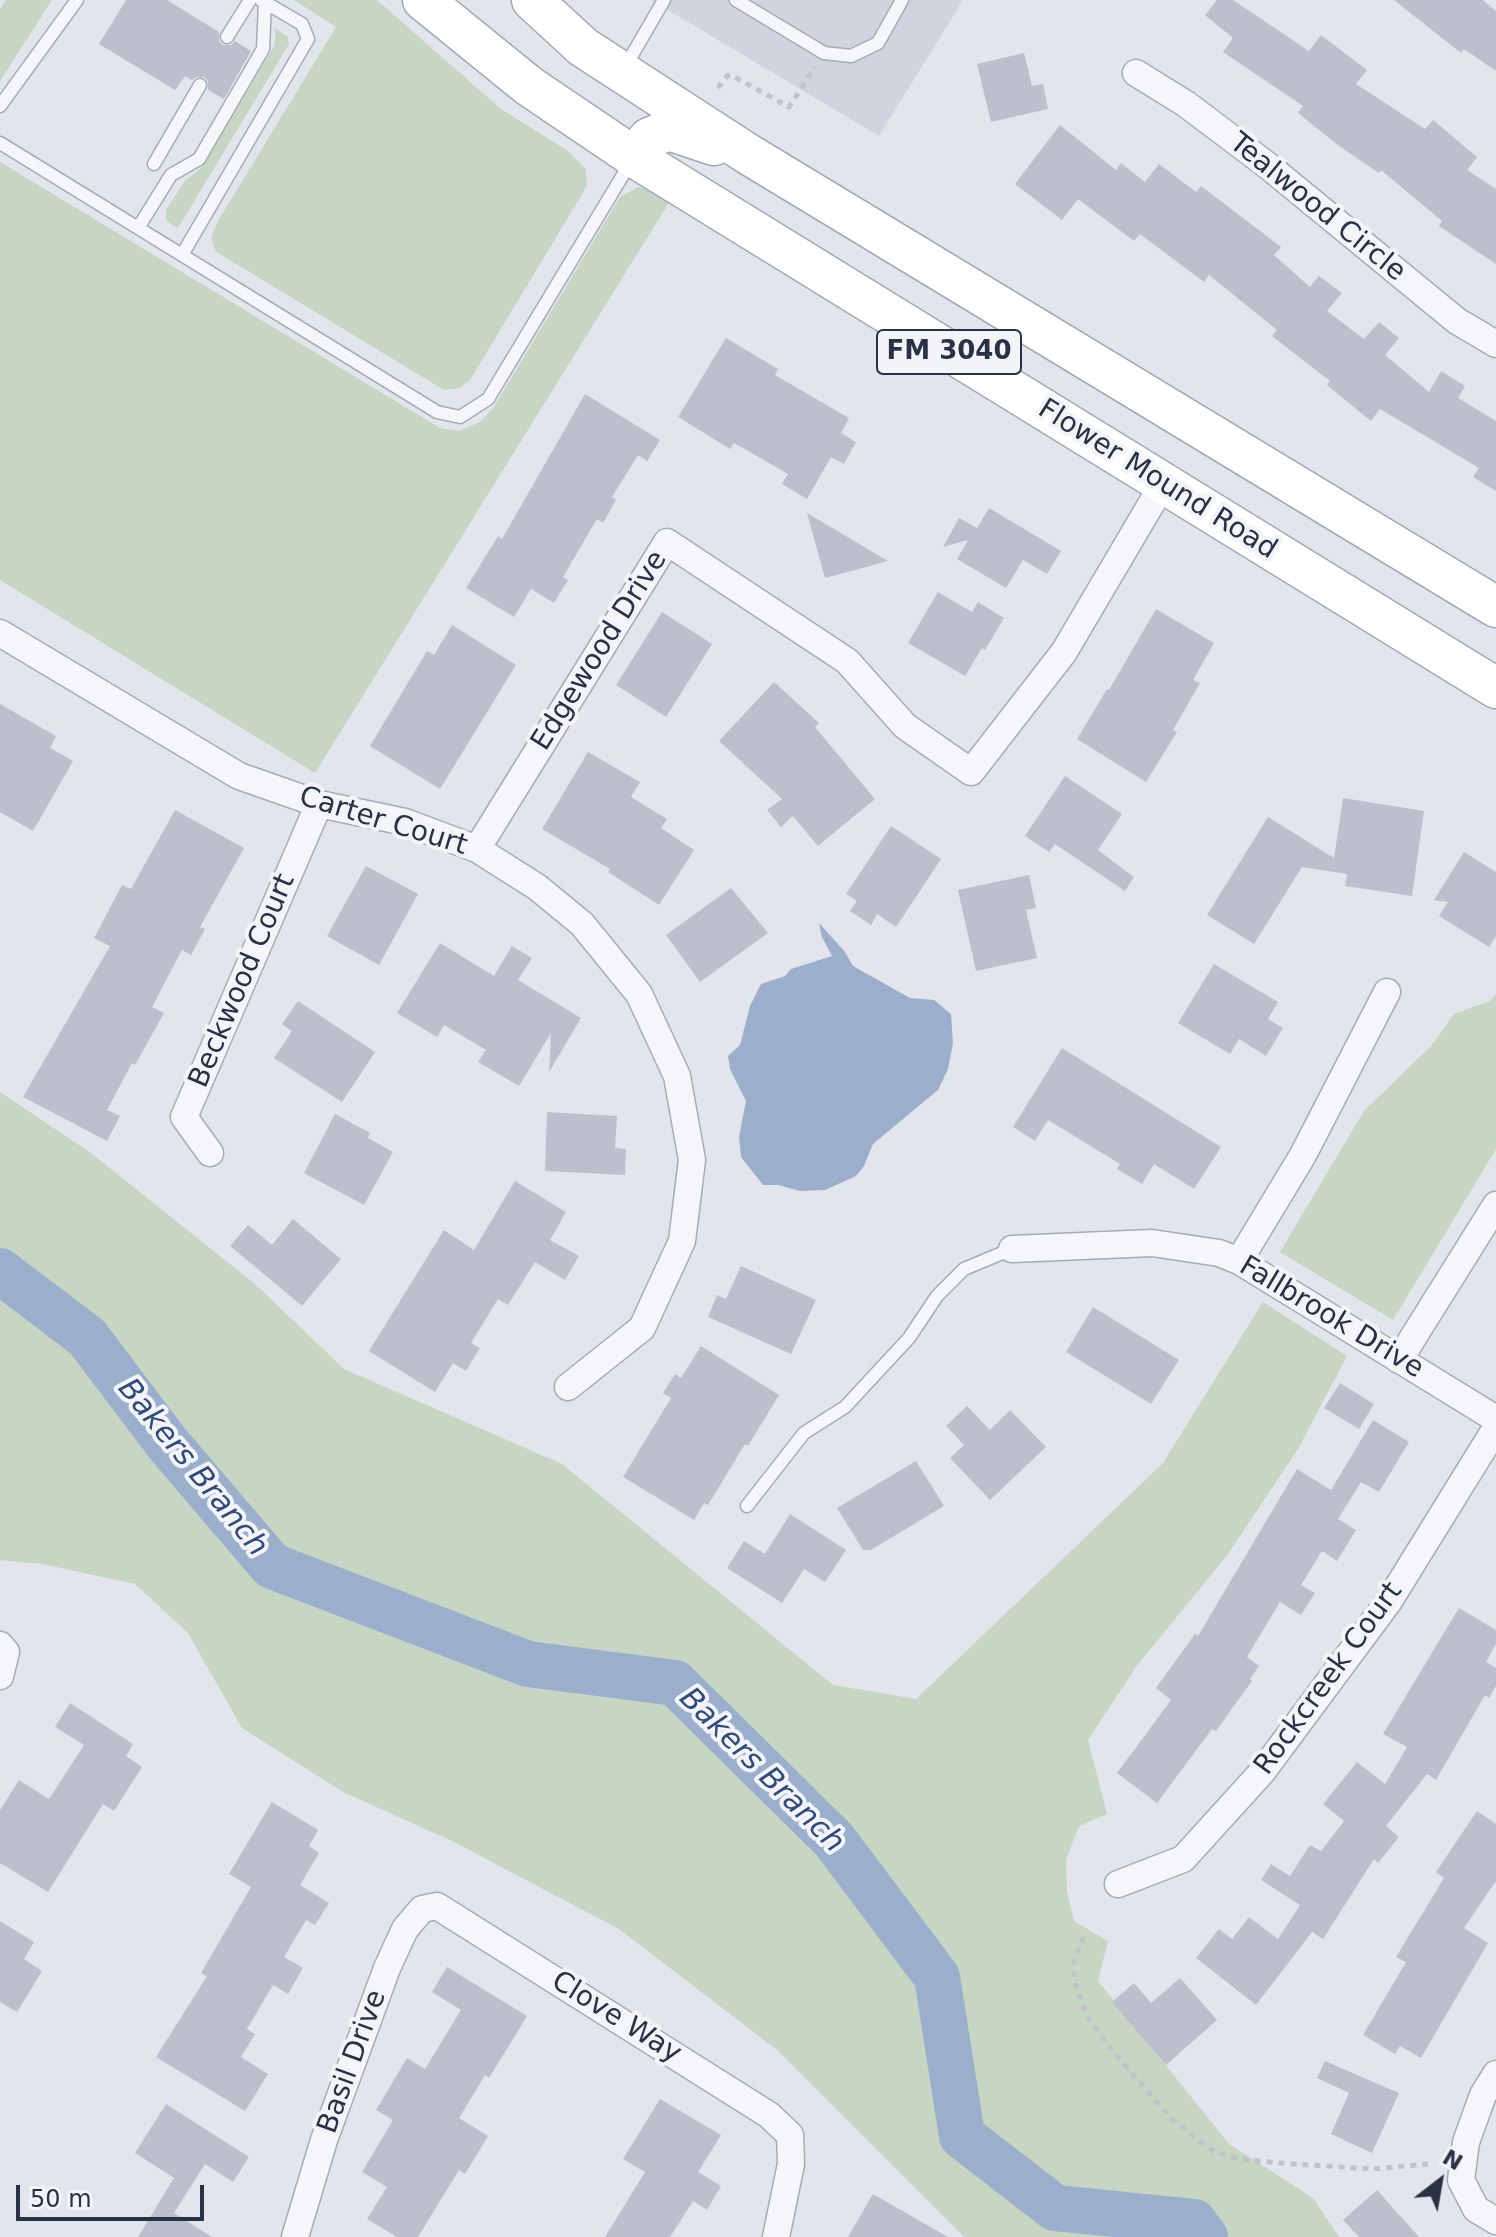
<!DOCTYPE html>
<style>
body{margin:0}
#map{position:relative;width:1496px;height:2237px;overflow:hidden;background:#e2e5eb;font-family:"DejaVu Sans",sans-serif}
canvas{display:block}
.north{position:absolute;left:1400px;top:2141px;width:80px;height:80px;-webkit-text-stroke:6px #f2f4f8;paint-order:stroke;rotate:31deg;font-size:22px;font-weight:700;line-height:32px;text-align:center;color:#293145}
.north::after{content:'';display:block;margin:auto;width:28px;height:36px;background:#293145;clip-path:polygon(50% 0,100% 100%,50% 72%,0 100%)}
.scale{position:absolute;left:16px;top:2185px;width:188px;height:36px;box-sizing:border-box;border:4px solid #293145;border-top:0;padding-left:10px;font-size:24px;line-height:28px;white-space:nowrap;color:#293145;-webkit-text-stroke:6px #f2f4f8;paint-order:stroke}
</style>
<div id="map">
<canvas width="1496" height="2237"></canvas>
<div class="north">N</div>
<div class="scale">50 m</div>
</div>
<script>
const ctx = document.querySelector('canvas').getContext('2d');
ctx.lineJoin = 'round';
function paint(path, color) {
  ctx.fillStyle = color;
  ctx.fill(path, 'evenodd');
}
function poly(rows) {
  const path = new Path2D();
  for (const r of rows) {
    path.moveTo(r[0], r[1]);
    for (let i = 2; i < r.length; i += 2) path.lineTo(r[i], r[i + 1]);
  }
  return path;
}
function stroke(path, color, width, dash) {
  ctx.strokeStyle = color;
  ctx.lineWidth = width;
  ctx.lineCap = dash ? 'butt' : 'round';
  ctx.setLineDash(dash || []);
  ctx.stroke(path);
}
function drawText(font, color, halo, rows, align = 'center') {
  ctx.font = font + ' "DejaVu Sans",sans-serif';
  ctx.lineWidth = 8;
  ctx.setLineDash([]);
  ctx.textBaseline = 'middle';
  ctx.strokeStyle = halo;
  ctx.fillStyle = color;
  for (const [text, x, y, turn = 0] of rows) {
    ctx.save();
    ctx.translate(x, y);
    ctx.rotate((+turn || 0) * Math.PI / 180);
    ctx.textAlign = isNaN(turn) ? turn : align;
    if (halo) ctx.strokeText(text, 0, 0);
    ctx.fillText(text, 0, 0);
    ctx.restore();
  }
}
paint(poly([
 [651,0,963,0,879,136]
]), '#d0d4de');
paint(poly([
 [6,0,52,0,0,81,0,9],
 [294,0,377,0,501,109,568,151,586,169,587,186,470,380,460,388,444,390,215,251,211,238,218,221,336,27],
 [275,28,288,37,289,44,178,228,171,224,166,220,166,210,185,181,201,168,275,45],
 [0,162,440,428,459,431,480,422,494,407,620,197,638,187,660,191,670,201,315,773,0,580],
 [1496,994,1496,1149,1393,1320,1280,1252,1364,1111,1431,1046,1454,1014,1490,1001],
 [0,1092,91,1153,255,1284,344,1369,562,1464,833,1685,916,1699,1163,1463,1263,1302,1347,1356,1298,1449,1228,1554,1136,1667,1088,1740,1107,1814,1079,1826,1066,1860,1067,1892,1074,1921,1108,1941,1098,1981,1229,2144,1313,2198,1339,2237,964,2237,777,2050,619,1929,452,1841,343,1792,242,1728,188,1633,135,1584,42,1564,0,1560]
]), '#c6d6c3');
paint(poly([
 [819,923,845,952,853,966,910,998,934,1000,951,1014,953,1043,948,1069,938,1090,873,1144,864,1166,856,1176,825,1190,800,1191,778,1185,763,1185,741,1157,739,1137,746,1101,730,1069,728,1056,740,1045,750,1006,761,984,785,976,791,969,832,956,822,937]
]), '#9bafcd');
stroke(poly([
 [0,1271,87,1337,167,1443,272,1566,528,1664,675,1683,834,1840,937,1977,962,2136,1055,2208,1194,2222,1205,2237]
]), '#9bafcd', 46);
paint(poly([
 [126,0,167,0,219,32,219,41,223,45,231,45,235,41,251,51,224,99,208,90,208,81,204,77,196,77,192,80,185,76,175,90,99,44],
 [1217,0,1233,0,1309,51,1321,35,1367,70,1356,84,1425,129,1433,120,1477,157,1467,170,1496,189,1496,264,1439,226,1442,221,1381,170,1379,173,1339,146,1298,113,1303,106,1223,52,1233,38,1205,15],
 [1394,0,1483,0,1496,11,1496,71,1464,49,1461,53],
 [1024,53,1032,86,1043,84,1048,109,991,122,977,64],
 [1060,125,1116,170,1121,163,1145,182,1159,164,1196,192,1201,186,1281,247,1274,255,1310,287,1319,276,1342,293,1327,311,1364,339,1379,322,1399,338,1385,355,1429,392,1441,371,1465,386,1458,398,1496,421,1496,491,1473,477,1479,468,1380,409,1371,421,1327,385,1330,381,1272,336,1277,330,1209,275,1204,282,1140,234,1134,241,1078,199,1062,220,1015,184],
 [726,338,778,369,775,375,849,418,841,433,856,442,844,464,831,457,807,499,782,484,788,474,734,443,730,449,678,417],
 [585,394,660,440,647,461,638,455,612,497,616,500,603,523,597,519,563,577,568,580,554,603,531,589,514,617,466,588,498,536,502,539],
 [989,508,1061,551,1047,574,1023,560,1006,588,957,559,968,540,943,547,959,518,977,528],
 [807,513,888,561,825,578],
 [938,592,972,612,978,602,1004,618,985,650,982,648,965,676,908,643],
 [1156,609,1214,643,1193,680,1200,683,1173,730,1177,732,1146,782,1077,739,1107,689,1109,690],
 [662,612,712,644,666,717,616,685],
 [452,625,516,665,440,789,370,746,427,651,434,655],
 [774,682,819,723,815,727,875,799,818,846,793,816,781,827,767,810,782,799,719,741],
 [0,704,56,736,50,748,73,761,33,831,0,812],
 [588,752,640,782,631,797,667,819,661,828,694,850,659,905,608,872,610,869,542,829],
 [1065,776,1122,814,1098,850,1134,877,1125,891,1055,844,1049,852,1025,836],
 [1343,798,1424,811,1412,896,1345,886,1347,874,1302,867,1254,944,1207,915,1268,817,1334,858],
 [175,810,244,848,200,927,205,929,191,955,182,950,152,1007,164,1013,135,1065,132,1063,107,1110,120,1116,107,1141,23,1097,110,946,94,938,122,885,131,889],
 [891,826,941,859,896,927,877,914,871,925,850,911,857,901,846,894],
 [1464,852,1496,872,1496,936,1489,947,1439,916,1448,902,1434,900],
 [366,866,418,894,379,965,327,936],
 [1029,875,1036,908,1026,910,1037,958,976,971,958,890],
 [731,888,768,933,700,982,666,935],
 [440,943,494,976,512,946,532,958,518,980,581,1018,549,1072,551,1033,519,1086,478,1062,486,1050,444,1025,437,1037,397,1013],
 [1214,964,1278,1002,1268,1019,1283,1028,1266,1056,1239,1039,1230,1054,1178,1023],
 [298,1001,375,1052,342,1102,274,1058,292,1031,282,1024],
 [1062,1048,1221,1147,1194,1189,1154,1164,1142,1184,1117,1169,1120,1164,1048,1120,1035,1141,1013,1127],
 [547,1112,617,1116,615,1148,626,1149,625,1175,545,1171],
 [335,1114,370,1133,368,1138,393,1152,364,1205,304,1173],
 [515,1181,566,1212,550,1240,579,1256,565,1280,535,1262,508,1305,498,1299,471,1343,480,1348,466,1371,453,1363,435,1392,369,1351,444,1230,474,1250],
 [293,1219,341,1259,302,1306,230,1246,248,1225,272,1245],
 [741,1266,816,1300,791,1354,708,1317,717,1295,726,1299],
 [1093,1307,1179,1360,1151,1404,1066,1352],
 [701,1346,779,1395,748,1446,745,1444,708,1505,704,1503,694,1520,623,1477,671,1398,663,1393,675,1374,681,1378],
 [1340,1383,1374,1404,1359,1429,1324,1408],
 [967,1406,990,1430,1010,1410,1046,1447,990,1500,950,1458,964,1445,946,1426],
 [1373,1420,1409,1442,1379,1492,1361,1482,1338,1519,1356,1530,1337,1561,1322,1551,1301,1585,1315,1593,1301,1615,1280,1602,1247,1657,1259,1666,1250,1679,1252,1681,1216,1731,1212,1729,1157,1803,1117,1773,1171,1700,1156,1688,1195,1634,1198,1636,1297,1469,1331,1490],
 [916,1461,944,1506,871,1550,863,1550,837,1508],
 [790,1514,846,1550,825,1582,804,1569,782,1603,727,1568,744,1541,765,1554],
 [1459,1608,1496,1630,1496,1644,1486,1662,1496,1668,1496,1686,1489,1698,1485,1695,1436,1780,1427,1774,1386,1826,1399,1837,1378,1863,1374,1859,1323,1939,1312,1932,1256,2005,1196,1958,1219,1929,1232,1939,1249,1917,1278,1939,1300,1905,1261,1880,1271,1864,1290,1876,1310,1845,1321,1851,1344,1821,1323,1804,1357,1762,1385,1784,1407,1747,1383,1734],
 [70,1703,133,1744,126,1756,142,1767,114,1811,103,1804,48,1892,0,1863,0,1810,19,1780,49,1799,84,1745,55,1727],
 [272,1802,318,1830,309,1846,319,1853,300,1885,329,1903,315,1925,306,1920,284,1957,303,1968,288,1994,273,1985,247,2029,255,2034,241,2057,268,2074,245,2111,156,2057,207,1976,201,1973,251,1887,229,1874],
 [1477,1811,1496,1824,1496,1881,1464,1928,1488,1943,1421,2058,1400,2046,1395,2054,1363,2035,1406,1962,1396,1957,1444,1878,1436,1872],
 [0,1921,34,1942,24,1959,42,1971,17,2012,0,2002],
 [447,1967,527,2016,489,2078,485,2075,459,2118,488,2136,465,2174,459,2170,418,2237,397,2237,367,2219,387,2187,362,2172,393,2120,376,2110,407,2058,425,2069,461,2010,432,1992],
 [1180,1978,1217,2020,1166,2065,1112,2002,1134,1983,1151,2003],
 [1325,2061,1399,2093,1372,2153,1331,2134,1349,2093,1317,2078],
 [660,2099,721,2135,698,2172,721,2186,707,2210,693,2201,670,2237,605,2237,645,2172,623,2159],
 [166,2104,249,2157,233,2182,205,2164,174,2213,212,2237,138,2237,174,2178,135,2153],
 [1377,2190,1419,2237,1359,2237,1343,2220],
 [873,2194,948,2237,848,2237]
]), '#bcc0cc');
const service = poly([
 [736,0,824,53,851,56,878,43,902,0],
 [227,37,250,0],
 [624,69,664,0],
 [0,106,77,0],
 [0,143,437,412,460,417,488,399,632,160],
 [154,164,200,85],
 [138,228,171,175,199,159,263,49,265,3],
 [182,255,308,39,302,24,261,0],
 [747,1506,804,1433,845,1407,909,1338,937,1296,964,1269,1012,1249]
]);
const minor = poly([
 [1136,73,1186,104,1267,165,1457,321,1496,344],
 [0,633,239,776,319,804,405,822,477,849,537,887,582,924,639,994,677,1076,692,1160,682,1241,642,1328,568,1387],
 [477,849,667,542,847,661,905,726,971,772,1064,652,1163,484],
 [210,1153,184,1117,319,804],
 [1012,1249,1152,1243,1219,1253,1239,1261,1496,1419],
 [1239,1261,1303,1155,1387,992],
 [1399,1360,1496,1205],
 [0,1645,6,1652,0,1676],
 [1118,1884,1183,1859,1262,1772,1389,1601,1496,1428],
 [1496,2074,1483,2095,1466,2142,1461,2180,1476,2209,1496,2221],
 [295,2237,324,2140,387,1968,405,1929,422,1909,437,1906,769,2115,790,2135,791,2164,776,2237]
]);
const primary = poly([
 [423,0,529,86,634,157,1496,688],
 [532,0,583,47,748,154,1496,607],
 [634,157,649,138,669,130,714,145]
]);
stroke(service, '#a7abb6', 15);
stroke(minor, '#a7abb6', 29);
stroke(primary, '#a1a8b8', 43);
stroke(poly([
 [718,88,727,76,731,75,789,107,815,67],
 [1084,1937,1074,1960,1074,1980,1088,2018,1111,2049,1173,2120,1213,2151,1239,2159,1279,2163,1371,2169,1428,2164]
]), '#c0c3ca', 5, [6, 6]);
stroke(service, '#f5f6f9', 12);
stroke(minor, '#f5f6f9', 26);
stroke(primary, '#fff', 40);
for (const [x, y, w] of [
 [949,352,144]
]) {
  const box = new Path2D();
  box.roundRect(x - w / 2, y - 22, w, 44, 6);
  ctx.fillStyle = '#f2f4f8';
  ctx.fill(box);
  stroke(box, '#293145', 2);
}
drawText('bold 26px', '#293145', null, [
 ["FM 3040",949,352]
]);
drawText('28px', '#293145', '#f2f4f8', [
 ["Tealwood Circle",1317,208,39],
 ["Flower Mound Road",1157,480,32],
 ["Edgewood Drive",600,651,-58],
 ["Carter Court",383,822,17],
 ["Beckwood Court",243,981,-67],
 ["Fallbrook Drive",1331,1318,31],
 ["Rockcreek Court",1329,1679,-54],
 ["Clove Way",616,2018,32],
 ["Basil Drive",353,2062,-70]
]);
drawText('italic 30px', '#304b7b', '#f2f4f8', [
 ["Bakers Branch",192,1468,51],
 ["Bakers Branch",761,1771,45]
]);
</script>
